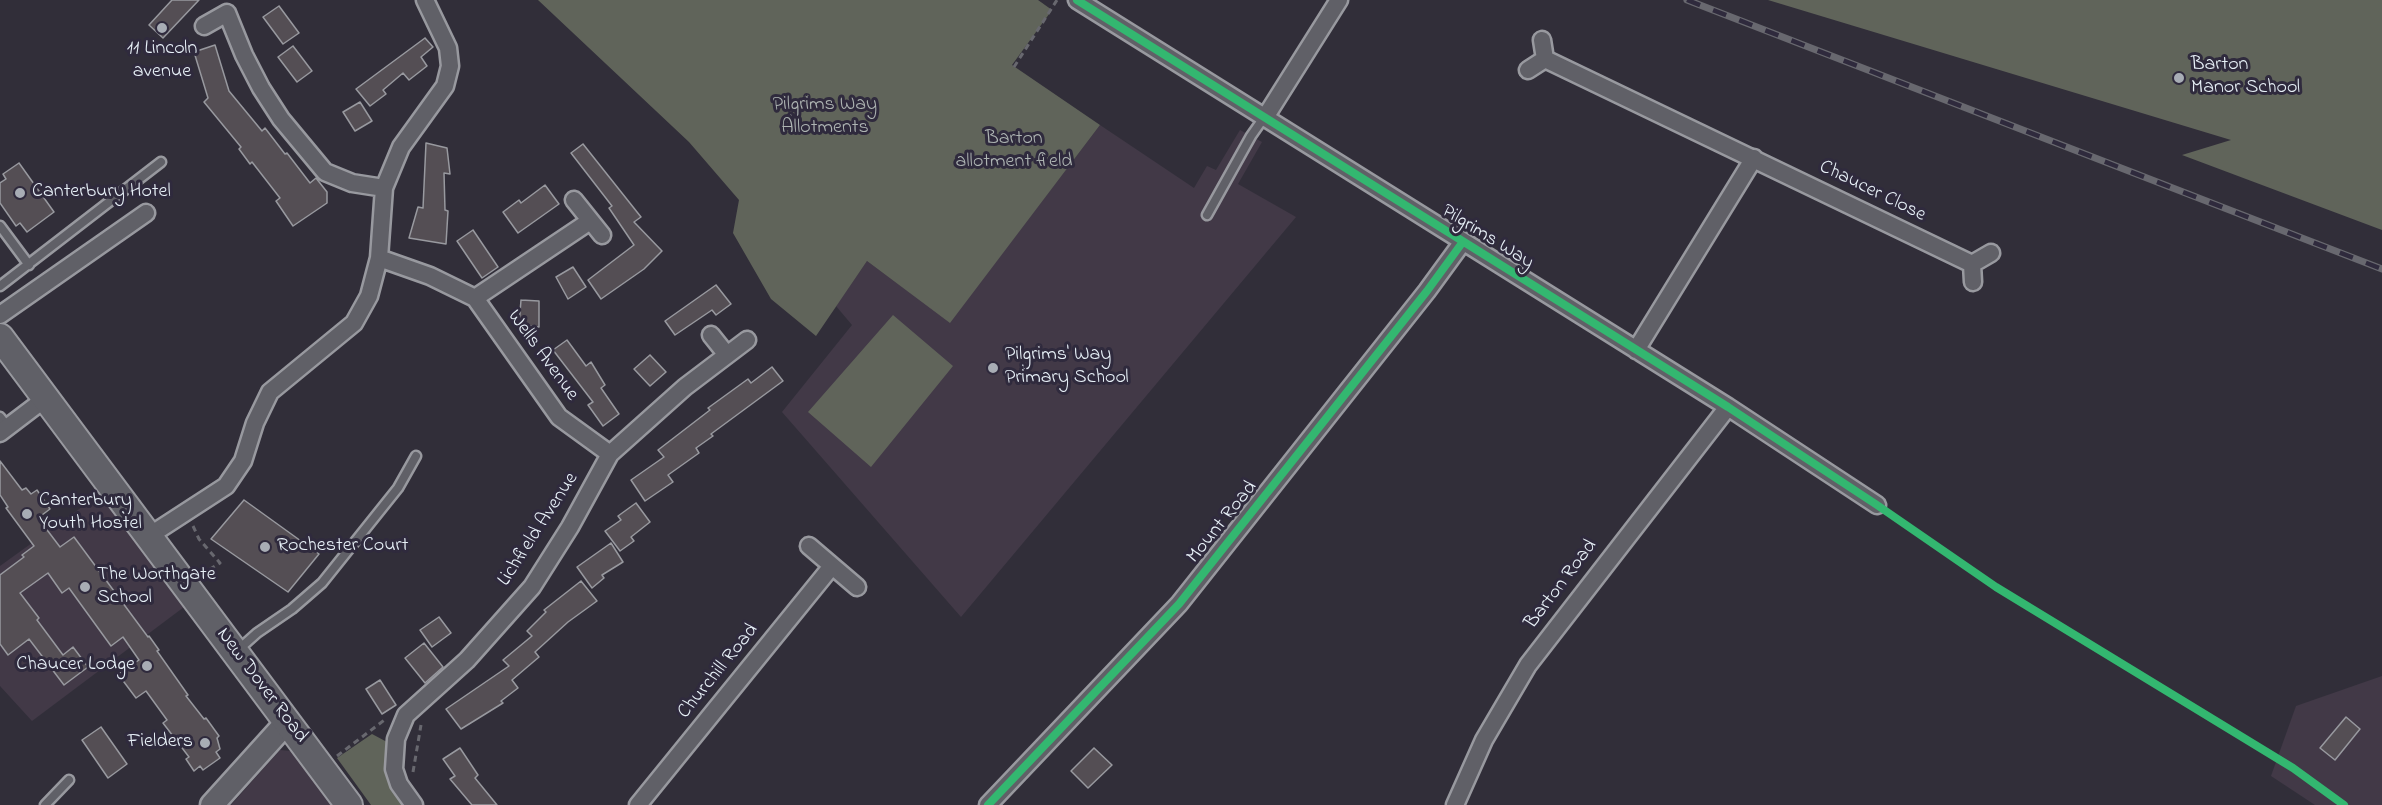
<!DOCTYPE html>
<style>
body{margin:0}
canvas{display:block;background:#312e39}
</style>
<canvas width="2382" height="805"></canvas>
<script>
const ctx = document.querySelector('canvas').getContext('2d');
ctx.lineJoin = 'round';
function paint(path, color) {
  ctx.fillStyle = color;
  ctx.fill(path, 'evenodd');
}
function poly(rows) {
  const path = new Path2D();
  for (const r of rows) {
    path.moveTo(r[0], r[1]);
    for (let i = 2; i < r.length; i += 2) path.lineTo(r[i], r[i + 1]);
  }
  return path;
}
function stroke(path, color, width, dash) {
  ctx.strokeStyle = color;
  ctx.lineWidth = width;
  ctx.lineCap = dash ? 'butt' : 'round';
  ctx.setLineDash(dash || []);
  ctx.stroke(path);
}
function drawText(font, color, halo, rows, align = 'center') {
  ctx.font = font + ' "Indie Flower",sans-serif';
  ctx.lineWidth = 6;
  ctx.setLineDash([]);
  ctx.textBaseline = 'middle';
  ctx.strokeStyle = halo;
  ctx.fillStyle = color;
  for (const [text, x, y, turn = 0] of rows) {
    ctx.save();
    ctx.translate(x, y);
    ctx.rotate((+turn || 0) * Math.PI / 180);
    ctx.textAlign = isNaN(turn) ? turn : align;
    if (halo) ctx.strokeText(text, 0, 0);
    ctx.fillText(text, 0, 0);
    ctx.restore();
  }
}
paint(poly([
 [1100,125,1194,188,1207,166,1216,170,1240,130,1262,142,1238,184,1296,217,961,617,782,412,852,325,836,306,867,261,950,322],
 [100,494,184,607,32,721,0,686,0,566],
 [2382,676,2382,805,2315,805,2271,776,2296,706],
 [280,750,301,752,339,805,231,805]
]), '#423947');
paint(poly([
 [538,0,1038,0,1052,10,1012,65,1100,125,950,323,867,261,816,336,771,299,733,233,739,200,689,142],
 [1768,0,2382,0,2382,230,2182,155,2231,140],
 [893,315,953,366,871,467,808,412],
 [372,734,387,742,386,770,406,805,371,805,337,758]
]), '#60645a');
const building = poly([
 [172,0,199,0,163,38,149,25,172,0],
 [279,6,299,33,283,44,263,17,279,6],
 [425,38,433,47,421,57,427,66,409,80,403,73,383,90,386,94,370,106,356,89,425,38],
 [215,45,229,91,262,131,265,128,285,154,287,153,310,183,316,178,327,192,327,203,293,226,276,201,280,198,252,162,250,164,239,149,241,147,204,102,208,98,194,52,215,45],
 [293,46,312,71,297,82,278,57,293,46],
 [360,102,372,121,355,131,343,112,360,102],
 [426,143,447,148,450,174,444,173,445,210,448,211,446,244,409,238,418,207,423,208,426,143],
 [583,144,641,217,634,222,662,251,644,269,601,299,588,280,634,245,609,208,612,206,571,153,583,144],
 [19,163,54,212,27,232,20,223,16,226,0,203,0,183,6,179,3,174,19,163],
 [545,185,559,204,518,233,503,212,519,200,521,203,545,185],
 [473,230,498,267,482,278,457,241,473,230],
 [573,267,586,287,568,299,556,277,573,267],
 [716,285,731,304,716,315,712,310,675,335,665,321,716,285],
 [521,300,539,301,539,327,519,325,521,300],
 [567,340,586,366,591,362,605,385,601,388,619,414,603,426,588,405,593,402,553,350,567,340],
 [650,355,666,372,650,386,634,369,650,355],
 [772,367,783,381,711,434,713,436,696,448,699,453,668,475,673,482,645,501,631,480,664,457,658,450,710,410,708,408,748,379,751,383,772,367],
 [0,461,22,490,26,488,31,494,37,490,50,509,38,518,60,547,74,537,148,637,149,636,159,650,157,651,188,695,186,696,204,719,206,718,219,736,217,738,220,749,216,752,220,758,203,770,200,766,194,771,186,759,189,757,163,723,167,720,146,691,136,698,118,674,139,660,123,637,111,646,69,588,62,593,48,573,20,593,39,618,37,620,63,655,73,647,88,667,64,685,29,639,8,655,0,644,0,575,24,557,22,555,34,546,6,508,8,507,0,495,0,461],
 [244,500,319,554,288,592,211,539,244,500],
 [636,503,650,522,631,537,634,541,620,551,605,531,621,520,618,516,636,503],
 [611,543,623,562,602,575,604,578,592,588,577,567,611,543],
 [581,581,597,601,568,622,535,652,539,657,512,680,518,688,501,701,503,703,461,729,446,709,509,666,503,660,532,636,527,631,546,612,544,610,581,581],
 [439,617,451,633,432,647,420,630,439,617],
 [424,643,443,667,425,683,405,658,424,643],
 [380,680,396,705,382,714,366,689,380,680],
 [2346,717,2360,729,2335,760,2320,748,2346,717],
 [101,727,127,764,108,778,82,740,101,727],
 [460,748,478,775,475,778,497,805,472,805,450,779,455,776,443,759,460,748],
 [1094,748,1112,765,1088,788,1071,771,1094,748]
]);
paint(building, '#544e54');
stroke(building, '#98999f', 1.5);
const service = poly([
 [1207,215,1251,136,1265,116],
 [0,226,29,265],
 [0,286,161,162],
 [0,417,8,427],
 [238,650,257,633,292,609,322,583,398,488,416,456],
 [45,805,69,780]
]);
const minor = poly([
 [1077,0,1728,407,1877,505],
 [204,26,227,13,244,55,261,88,281,119,325,172,352,183,384,188],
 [1545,59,1972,264],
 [1528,70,1545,59,1542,40],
 [1266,116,1339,0],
 [574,200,602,235],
 [379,258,430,276,475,298,559,417,610,454],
 [1973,282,1972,264,1991,253],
 [475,298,590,221],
 [0,315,146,213],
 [711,335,727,355],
 [1636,350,1754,158],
 [0,433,46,398],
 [149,536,226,486,243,461,255,423,270,392,354,323,369,296,379,258,384,188,401,147,445,86,450,66,448,48,425,0],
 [809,546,857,587],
 [414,805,399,784,394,769,396,739,406,715,467,660,532,587,570,527,610,454,685,387,747,340],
 [638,805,832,566],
 [988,805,1179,604,1427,291,1462,243],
 [1455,805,1484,740,1528,665,1728,407]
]);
const secondary = poly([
 [212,805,287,722]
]);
const primary = poly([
 [0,337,349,805]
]);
stroke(service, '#98999f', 13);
stroke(minor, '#98999f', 21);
stroke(secondary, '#98999f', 27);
stroke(primary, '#98999f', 30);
stroke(poly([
 [1014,67,1057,0],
 [193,526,199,539,220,563,202,574],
 [337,756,387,718],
 [413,772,421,725]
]), '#68686f', 3, [6, 4.5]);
stroke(service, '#606067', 8);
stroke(minor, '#606067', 16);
stroke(secondary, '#606067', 22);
stroke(primary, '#606067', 26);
const rail = poly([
 [1687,0,2382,269]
]);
stroke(rail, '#68686f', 7);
stroke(rail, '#2f2a3d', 4.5, [14]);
stroke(poly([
 [1077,0,1728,407,1877,505,1996,587,2293,768,2344,805],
 [988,805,1179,604,1427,291,1462,243]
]), '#33b770', 8);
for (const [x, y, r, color] of [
 [162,28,6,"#a8adb5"],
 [2179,78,6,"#a8adb5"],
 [20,193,6,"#a8adb5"],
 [993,368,6,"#a8adb5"],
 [27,514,6,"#a8adb5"],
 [265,547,6,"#a8adb5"],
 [85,587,6,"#a8adb5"],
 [147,666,6,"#a8adb5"],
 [205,743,6,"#a8adb5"]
]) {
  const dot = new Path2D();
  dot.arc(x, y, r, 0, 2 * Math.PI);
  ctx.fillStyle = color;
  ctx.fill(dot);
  stroke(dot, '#2f2a3d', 2);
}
drawText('20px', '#e8f1f8', '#2f2a3d', [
 ["11 Lincoln",162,50,"center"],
 ["avenue",162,73,"center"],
 ["Barton",2191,66],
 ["Manor School",2191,89],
 ["Canterbury Hotel",32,193],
 ["Pilgrims' Way",1005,356],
 ["Primary School",1005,379],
 ["Canterbury",39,502],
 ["Youth Hostel",39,525],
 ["Rochester Court",277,547],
 ["The Worthgate",97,576],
 ["School",97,599],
 ["Chaucer Lodge",135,666,"right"],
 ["Fielders",193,743,"right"]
], 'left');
drawText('20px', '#aeb5b3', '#2f2a3d', [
 ["Pilgrims Way",825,106],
 ["Allotments",825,129],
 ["Barton",1014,140],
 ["allotment field",1014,163]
]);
drawText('20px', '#e8f1f8', '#2f2a3d', [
 ["Chaucer Close",1872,192,26],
 ["Pilgrims Way",1487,238,32],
 ["Wells Avenue",542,356,54],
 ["Mount Road",1223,523,-51],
 ["Lichfield Avenue",539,530,-57],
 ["Barton Road",1562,585,-53],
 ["Churchill Road",719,672,-51],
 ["New Dover Road",261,686,53]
]);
</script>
